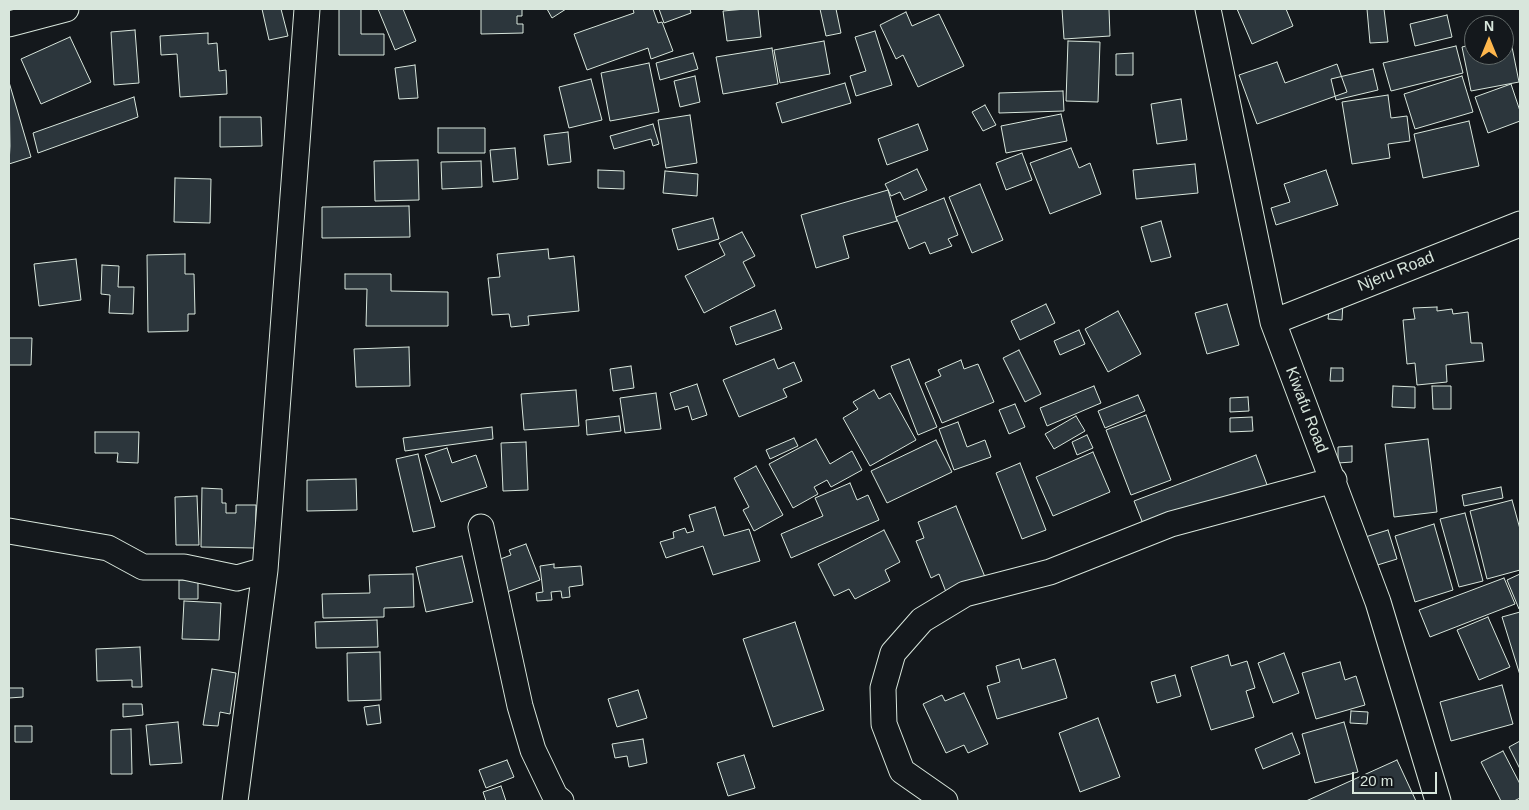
<!DOCTYPE html>
<style>
body{margin:0}
#map{position:relative;width:1529px;height:810px;overflow:hidden;background:#14181c;font-family:Arial,sans-serif}
canvas{display:block}
.frame{position:absolute;inset:0;border:10px solid #d8e6dc;pointer-events:none}
.north{position:absolute;left:1464px;top:15px;width:50px;height:50px;box-sizing:border-box;background:#14181c;border:1px solid #626a69;border-radius:50%;rotate:0deg;font-size:14px;font-weight:700;line-height:20px;text-align:center;color:#d8e6dc}
.north::after{content:'';display:block;margin:auto;width:18px;height:22px;background:#ffb74d;clip-path:polygon(50% 0,100% 100%,50% 72%,0 100%)}
.scale{position:absolute;left:1352px;top:772px;width:85px;height:22px;box-sizing:border-box;border:2px solid #d8e6dc;border-top:0;padding-left:6px;font-size:15px;line-height:18px;white-space:nowrap;color:#d8e6dc;-webkit-text-stroke:4px #14181c;paint-order:stroke}
</style>
<div id="map">
<canvas width="1529" height="810"></canvas>
<div class="frame"></div>
<div class="north">N</div>
<div class="scale">20 m</div>
</div>
<script>
const ctx = document.querySelector('canvas').getContext('2d');
ctx.lineJoin = 'round';
function paint(path, color) {
  ctx.fillStyle = color;
  ctx.fill(path, 'evenodd');
}
function poly(rows) {
  const path = new Path2D();
  for (const r of rows) {
    path.moveTo(r[0], r[1]);
    for (let i = 2; i < r.length; i += 2) path.lineTo(r[i], r[i + 1]);
  }
  return path;
}
function stroke(path, color, width, dash) {
  ctx.strokeStyle = color;
  ctx.lineWidth = width;
  ctx.lineCap = dash ? 'butt' : 'round';
  ctx.setLineDash(dash || []);
  ctx.stroke(path);
}
function drawText(font, color, halo, rows, align = 'center') {
  ctx.font = font + ' Arial,sans-serif';
  ctx.lineWidth = 4;
  ctx.setLineDash([]);
  ctx.textBaseline = 'middle';
  ctx.strokeStyle = halo;
  ctx.fillStyle = color;
  for (const [text, x, y, turn = 0] of rows) {
    ctx.save();
    ctx.translate(x, y);
    ctx.rotate((+turn || 0) * Math.PI / 180);
    ctx.textAlign = isNaN(turn) ? turn : align;
    if (halo) ctx.strokeText(text, 0, 0);
    ctx.fillText(text, 0, 0);
    ctx.restore();
  }
}
const building = poly([
 [262,9,281,9,288,36,269,40,262,9],
 [339,9,361,9,361,34,384,34,384,55,339,55,339,9],
 [378,9,403,9,416,41,395,50,378,9],
 [481,9,522,9,522,16,517,16,517,24,523,24,523,33,481,34,481,9],
 [547,9,566,9,552,18,547,9],
 [633,9,653,9,658,23,662,22,673,51,651,59,648,48,587,70,574,34,634,13,633,9],
 [659,9,690,9,691,13,664,23,659,9],
 [746,9,758,9,761,37,727,41,723,11,746,9],
 [820,9,836,9,841,33,826,36,820,9],
 [1062,9,1109,9,1110,36,1064,39,1062,9],
 [1237,9,1286,9,1293,26,1252,44,1237,9],
 [1367,9,1384,9,1388,42,1370,43,1367,9],
 [906,12,912,26,939,14,964,66,918,87,903,55,896,59,880,25,906,12],
 [1447,15,1452,37,1415,46,1410,24,1447,15],
 [135,30,139,83,114,85,111,32,135,30],
 [875,31,892,85,856,96,850,76,866,71,855,37,875,31],
 [208,33,208,44,217,43,219,71,226,70,227,94,180,97,177,54,161,55,160,36,208,33],
 [70,37,91,82,41,104,21,59,70,37],
 [1510,37,1519,82,1471,91,1462,47,1474,44,1474,55,1504,55,1504,38,1510,37],
 [824,41,830,74,780,83,774,50,824,41],
 [1068,41,1100,42,1098,102,1066,101,1068,41],
 [1456,46,1463,73,1391,91,1383,63,1456,46],
 [772,48,778,84,723,94,716,57,772,48],
 [693,53,698,69,660,80,656,63,693,53],
 [1133,53,1133,75,1116,75,1116,54,1133,53],
 [1277,62,1285,83,1337,64,1347,92,1257,124,1239,75,1277,62],
 [649,63,659,112,610,121,601,73,649,63],
 [415,65,418,98,399,99,395,68,415,65],
 [1373,69,1378,90,1336,100,1331,79,1373,69],
 [695,76,700,102,680,107,674,81,695,76],
 [1462,76,1473,112,1415,129,1404,94,1462,76],
 [591,79,602,120,569,128,559,87,591,79],
 [9,82,31,157,9,164,10,146,9,82],
 [845,83,851,103,782,123,776,103,845,83],
 [1511,84,1520,111,1520,121,1488,133,1475,97,1511,84],
 [1063,91,1064,111,999,113,999,93,1063,91],
 [1388,95,1391,118,1407,116,1410,141,1388,144,1390,158,1352,164,1342,102,1388,95],
 [134,97,138,117,38,153,33,133,134,97],
 [1181,99,1187,140,1157,144,1151,104,1181,99],
 [985,105,996,125,983,131,972,112,985,105],
 [1061,114,1067,141,1006,153,1001,126,1061,114],
 [690,115,697,163,666,168,658,120,690,115],
 [220,117,261,117,262,146,220,147,220,117],
 [1469,121,1479,166,1423,178,1414,134,1469,121],
 [653,124,659,144,653,146,651,139,614,149,610,136,653,124],
 [918,124,928,150,887,165,878,139,918,124],
 [438,128,485,128,485,153,438,153,438,128],
 [568,132,571,162,548,165,544,135,568,132],
 [515,148,518,179,493,182,490,150,515,148],
 [1071,148,1079,168,1090,163,1101,194,1050,214,1030,163,1071,148],
 [1022,153,1032,180,1006,190,996,163,1022,153],
 [418,160,419,200,375,201,374,161,418,160],
 [481,161,482,187,442,189,441,162,481,161],
 [1195,164,1198,193,1136,199,1133,170,1195,164],
 [917,169,927,190,904,200,900,192,891,196,885,184,917,169],
 [598,170,624,171,624,189,598,188,598,170],
 [1326,170,1338,205,1276,225,1271,208,1290,202,1284,184,1326,170],
 [665,171,698,174,697,196,663,193,665,171],
 [175,178,211,179,210,223,174,222,175,178],
 [980,184,1003,240,972,253,949,197,980,184],
 [888,190,897,221,843,236,849,258,816,268,801,215,888,190],
 [944,198,958,235,948,239,952,246,930,254,925,242,909,249,896,217,944,198],
 [409,206,410,237,322,238,322,207,409,206],
 [713,218,719,239,678,250,672,229,713,218],
 [1161,221,1171,257,1151,262,1141,227,1161,221],
 [742,232,755,256,743,262,755,286,704,313,685,276,725,255,719,243,742,232],
 [548,249,549,259,574,256,579,311,528,316,529,325,511,327,509,314,492,315,488,278,500,277,497,254,548,249],
 [185,254,185,274,194,274,195,314,188,314,188,331,148,332,147,255,185,254],
 [76,259,81,300,39,306,34,264,76,259],
 [102,265,119,266,118,287,134,287,133,314,109,313,110,295,101,294,102,265],
 [345,274,391,274,391,291,448,292,448,326,366,326,367,289,345,289,345,274],
 [1330,301,1343,302,1342,320,1328,319,1330,301],
 [1046,304,1055,323,1020,340,1011,321,1046,304],
 [1227,304,1239,345,1207,354,1195,313,1227,304],
 [1437,307,1437,311,1452,309,1453,314,1468,312,1471,343,1482,343,1484,361,1446,365,1447,382,1417,385,1415,363,1407,364,1403,320,1415,319,1413,308,1437,307],
 [775,310,782,329,736,345,730,327,775,310],
 [1118,311,1141,354,1108,372,1085,329,1118,311],
 [1079,330,1085,344,1060,355,1054,341,1079,330],
 [9,338,32,338,31,365,9,365,9,338],
 [409,347,410,386,356,387,354,349,409,347],
 [1019,350,1041,394,1025,402,1003,358,1019,350],
 [774,359,778,369,794,362,802,381,783,389,787,397,739,417,723,380,774,359],
 [909,359,937,427,918,435,891,366,909,359],
 [961,360,964,369,978,364,994,402,942,423,925,383,941,376,938,370,961,360],
 [631,366,634,388,613,391,610,369,631,366],
 [1331,368,1343,368,1343,381,1330,381,1331,368],
 [697,384,707,415,692,420,688,406,675,410,670,393,697,384],
 [1094,386,1101,403,1047,426,1040,408,1094,386],
 [1393,386,1415,387,1415,408,1392,407,1393,386],
 [1432,386,1451,386,1451,409,1433,409,1432,386],
 [576,390,579,426,524,430,521,394,576,390],
 [874,390,879,399,890,393,916,440,870,466,843,418,858,409,853,402,874,390],
 [656,393,661,429,625,433,620,398,656,393],
 [1138,395,1145,411,1105,428,1098,411,1138,395],
 [1248,397,1249,411,1230,412,1230,398,1248,397],
 [1015,404,1025,427,1009,434,999,410,1015,404],
 [1146,415,1171,480,1131,495,1106,430,1146,415],
 [619,416,621,431,587,435,586,420,619,416],
 [1076,416,1085,431,1054,449,1045,434,1076,416],
 [1252,417,1253,431,1230,432,1230,418,1252,417],
 [958,422,967,447,985,440,991,457,954,470,939,429,958,422],
 [492,427,493,439,405,451,403,438,492,427],
 [95,432,139,432,138,463,117,462,118,453,95,453,95,432],
 [1087,435,1093,448,1077,455,1072,442,1087,435],
 [794,438,798,446,770,459,766,450,794,438],
 [816,439,830,464,852,451,862,470,831,487,827,480,814,487,818,494,793,508,769,464,816,439],
 [1428,439,1437,512,1394,517,1385,444,1428,439],
 [936,440,952,472,887,503,871,471,936,440],
 [526,442,528,490,503,491,501,443,526,442],
 [1352,446,1352,462,1338,463,1338,447,1352,446],
 [447,448,452,463,476,455,487,487,441,502,425,455,447,448],
 [1093,452,1110,492,1053,516,1036,477,1093,452],
 [418,454,435,527,413,532,396,459,418,454],
 [1256,455,1272,498,1151,544,1134,501,1256,455],
 [1020,463,1046,530,1022,539,996,473,1020,463],
 [756,466,783,515,754,531,743,510,749,507,734,478,756,466],
 [356,479,357,510,307,511,307,480,356,479],
 [850,483,857,500,868,495,879,520,791,558,781,534,823,516,815,498,850,483],
 [1501,487,1503,498,1464,506,1462,495,1501,487],
 [202,488,222,489,222,503,226,503,226,513,236,513,236,505,256,505,255,548,201,547,202,488],
 [197,496,199,545,176,545,175,497,197,496],
 [1512,500,1520,529,1520,570,1487,579,1470,511,1512,500],
 [956,506,985,577,946,592,939,574,931,578,916,541,924,538,918,522,956,506],
 [715,507,724,536,749,529,760,561,713,575,703,546,666,558,660,542,674,538,673,532,685,528,687,533,694,531,689,515,715,507],
 [1465,513,1483,581,1459,587,1440,519,1465,513],
 [1434,524,1453,590,1415,602,1395,536,1434,524],
 [884,530,900,562,885,570,890,581,855,599,849,589,834,596,818,564,884,530],
 [1388,530,1397,559,1371,567,1362,538,1388,530],
 [526,544,540,580,507,592,495,561,511,555,509,550,526,544],
 [462,556,473,602,426,612,416,567,462,556],
 [554,564,554,568,581,566,583,585,569,587,570,597,562,598,561,591,551,592,552,600,537,601,536,593,543,592,540,566,554,564],
 [413,574,414,607,384,608,384,617,323,618,322,594,370,593,369,575,413,574],
 [1520,574,1520,608,1519,609,1507,580,1520,574],
 [1504,578,1515,604,1430,637,1419,610,1504,578],
 [179,580,198,580,198,599,179,599,179,580],
 [184,601,221,603,219,640,182,639,184,601],
 [1520,612,1520,675,1502,617,1520,612],
 [1488,617,1510,667,1479,680,1457,630,1488,617],
 [377,620,378,647,316,648,315,622,377,620],
 [795,622,824,710,773,727,743,639,795,622],
 [140,647,142,687,132,687,132,680,97,681,96,649,140,647],
 [380,652,381,700,348,701,347,653,380,652],
 [1284,653,1299,693,1273,703,1258,663,1284,653],
 [1228,655,1231,666,1247,661,1255,688,1246,691,1254,717,1211,730,1191,667,1228,655],
 [1019,659,1022,669,1055,659,1067,698,997,719,987,686,1000,682,996,666,1019,659],
 [1340,662,1345,680,1356,676,1365,705,1316,719,1302,673,1340,662],
 [212,669,236,673,230,714,220,712,218,726,203,725,212,669],
 [1175,675,1181,696,1157,703,1151,682,1175,675],
 [1502,685,1513,724,1451,741,1440,702,1502,685],
 [9,688,23,688,23,697,9,698,9,688],
 [638,690,647,718,617,727,608,699,638,690],
 [964,693,988,744,968,753,964,745,946,753,923,704,942,695,945,701,964,693],
 [123,704,142,704,143,715,123,717,123,704],
 [379,705,381,723,367,725,364,707,379,705],
 [1351,711,1368,712,1367,724,1350,723,1351,711],
 [1098,718,1120,777,1080,792,1059,733,1098,718],
 [178,722,182,763,150,765,146,725,178,722],
 [1344,722,1358,772,1315,783,1302,734,1344,722],
 [15,726,32,726,32,742,15,742,15,726],
 [131,729,132,774,111,774,111,730,131,729],
 [1292,733,1300,754,1263,769,1255,749,1292,733],
 [643,739,647,763,629,767,627,756,615,758,612,744,643,739],
 [1520,741,1520,769,1509,747,1520,741],
 [1503,751,1520,784,1520,798,1514,801,1501,801,1481,762,1503,751],
 [744,755,755,788,728,796,717,763,744,755],
 [507,760,514,777,486,788,479,770,507,760],
 [1397,760,1416,801,1306,801,1397,760],
 [501,786,506,801,486,801,483,792,501,786]
]);
paint(building, '#2c363c');
stroke(building, '#d8e6dc', 1);
const minor = poly([
 [1208,9,1273,322,1378,602,1438,801],
 [9,24,66,9],
 [1273,322,1520,224],
 [481,527,520,706,533,750,555,796,561,801],
 [9,531,108,548,143,567,184,567,237,578,265,570],
 [235,801,265,570,307,9],
 [945,801,902,771,884,724,883,688,893,653,922,620,965,594,1050,572,1171,524,1334,480]
]);
stroke(minor, '#d8e6dc', 27);
stroke(minor, '#14181c', 25);
drawText('16px', '#d8e6dc', '#14181c', [
 ["Njeru Road",1396,272,-22],
 ["Kiwafu Road",1306,410,69]
]);
</script>
